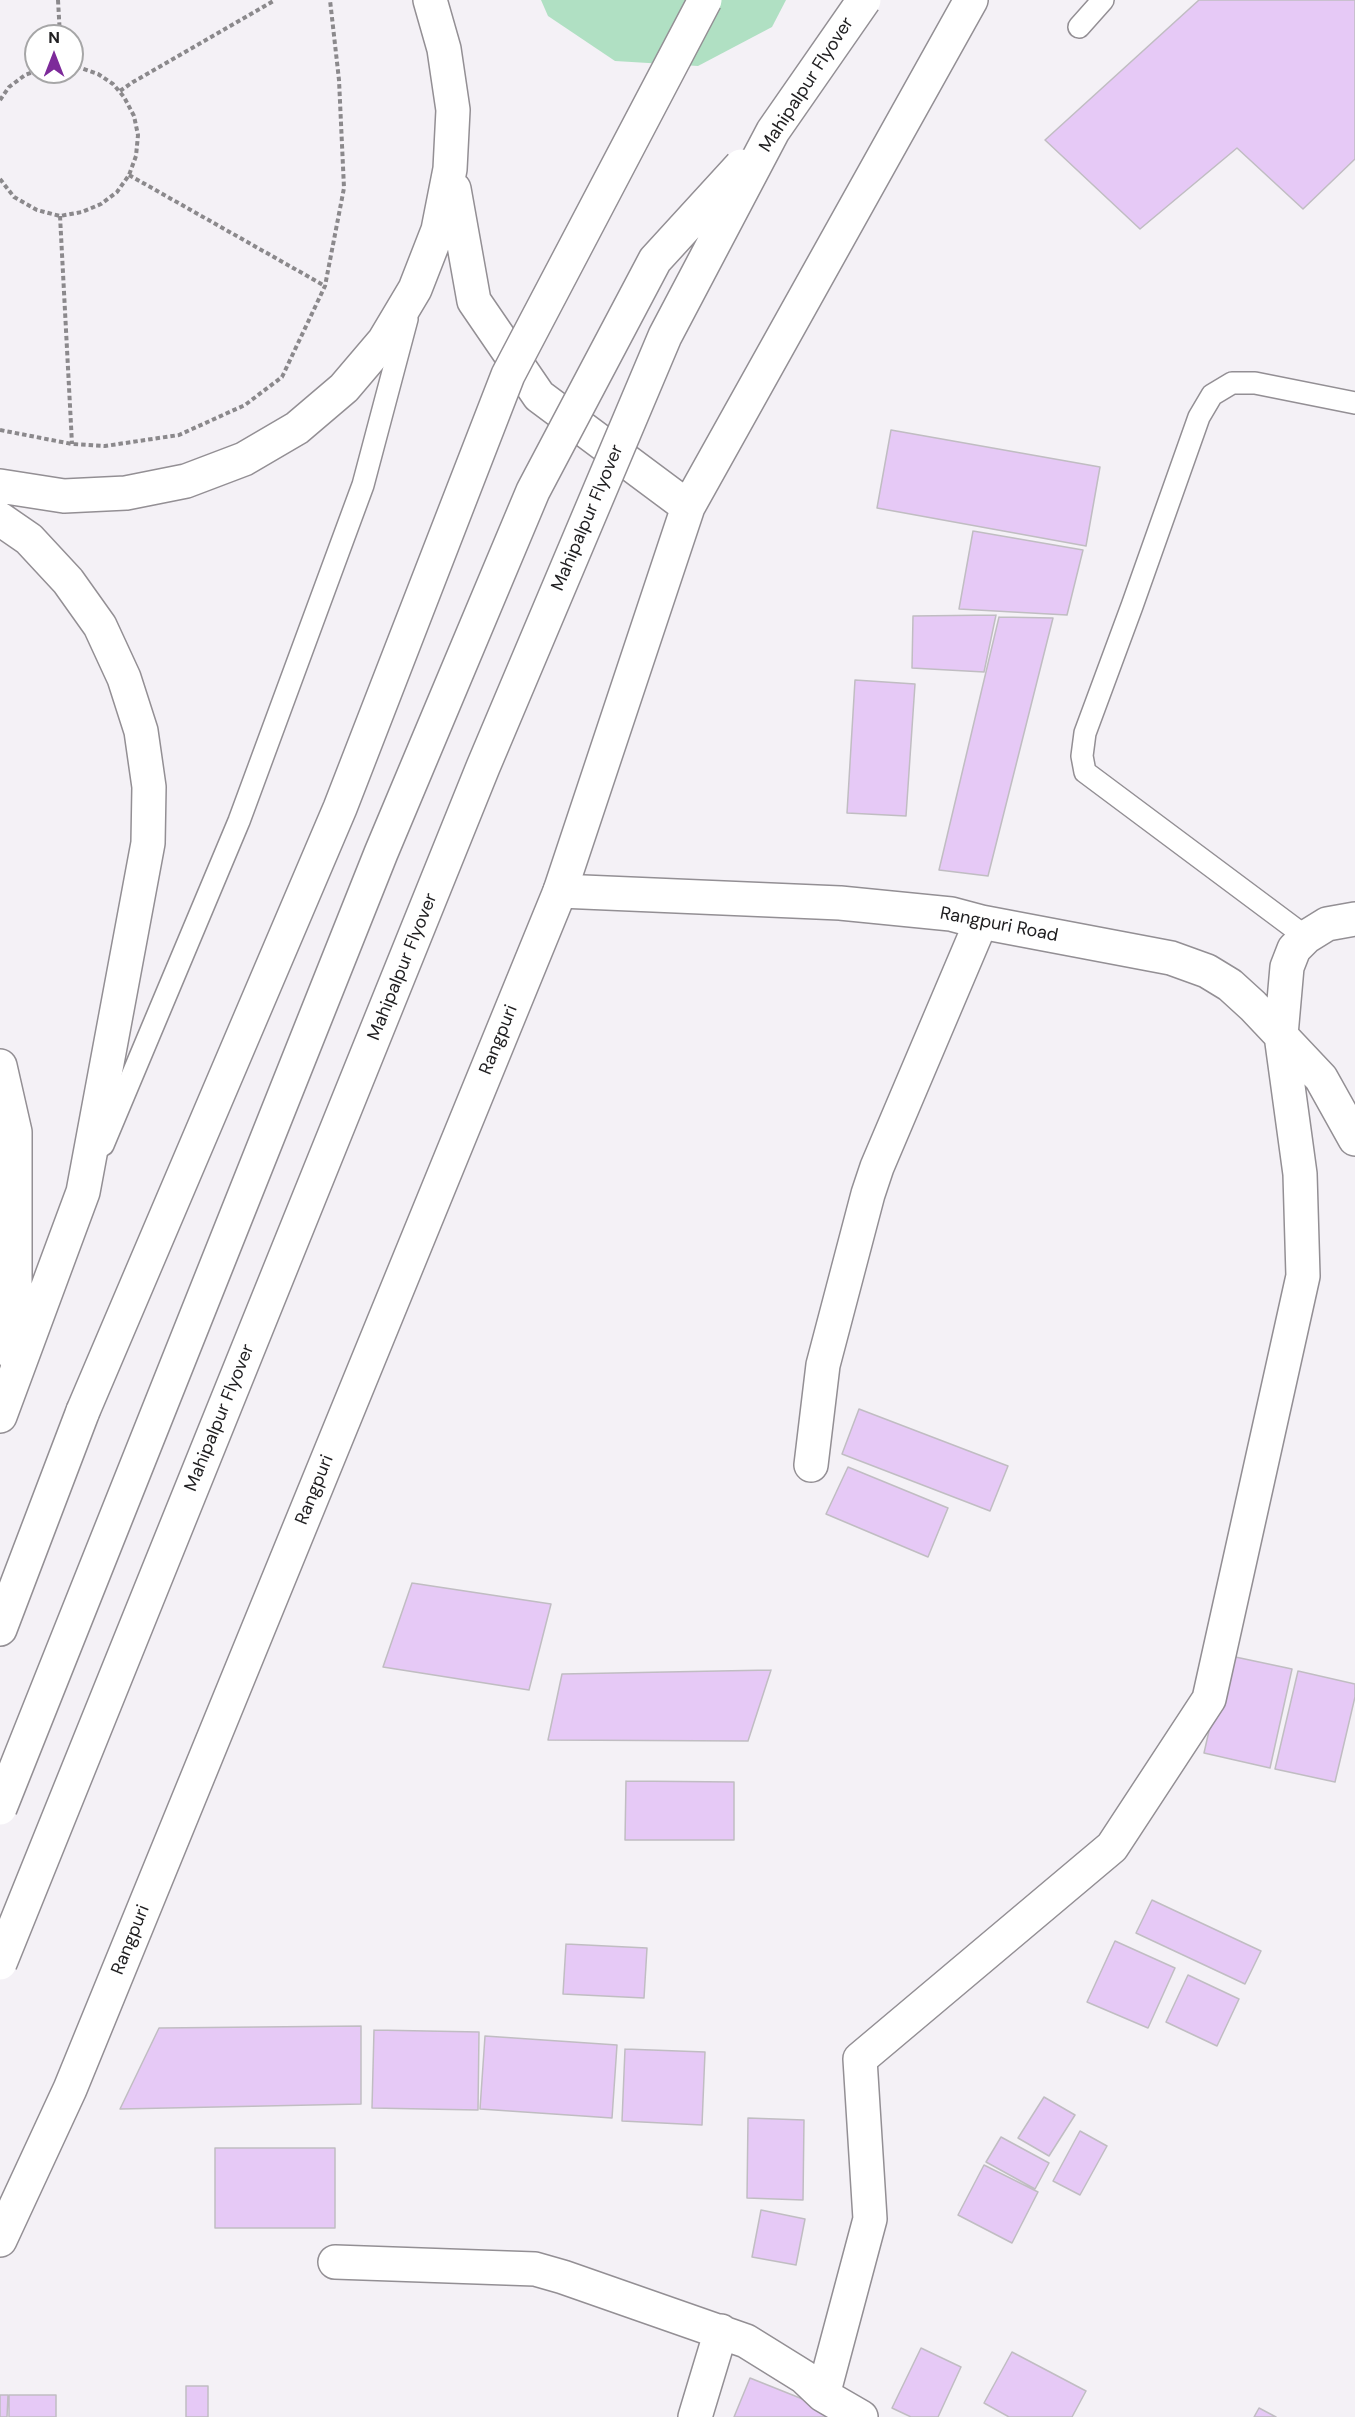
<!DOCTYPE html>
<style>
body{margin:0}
#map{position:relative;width:1355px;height:2417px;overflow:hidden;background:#f4f1f6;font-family:"DM Sans",sans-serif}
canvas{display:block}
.north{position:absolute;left:24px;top:24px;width:60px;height:60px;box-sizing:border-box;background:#fff;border:2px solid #a6a6a7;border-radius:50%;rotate:0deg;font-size:16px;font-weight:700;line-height:24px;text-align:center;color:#212022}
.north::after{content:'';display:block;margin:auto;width:21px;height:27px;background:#7d2a9a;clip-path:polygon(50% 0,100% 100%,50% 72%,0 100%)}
</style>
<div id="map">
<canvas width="1355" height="2417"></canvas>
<div class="north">N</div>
</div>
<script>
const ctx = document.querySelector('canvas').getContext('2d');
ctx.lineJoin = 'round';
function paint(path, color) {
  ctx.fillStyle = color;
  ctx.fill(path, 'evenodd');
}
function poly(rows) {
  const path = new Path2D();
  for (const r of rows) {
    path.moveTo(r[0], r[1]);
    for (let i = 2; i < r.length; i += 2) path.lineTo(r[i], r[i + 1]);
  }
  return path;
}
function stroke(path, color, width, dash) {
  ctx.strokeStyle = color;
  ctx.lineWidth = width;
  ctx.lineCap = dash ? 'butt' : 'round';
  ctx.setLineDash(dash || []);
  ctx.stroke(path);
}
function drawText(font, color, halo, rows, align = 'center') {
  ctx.font = font + ' "DM Sans",sans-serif';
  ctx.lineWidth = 6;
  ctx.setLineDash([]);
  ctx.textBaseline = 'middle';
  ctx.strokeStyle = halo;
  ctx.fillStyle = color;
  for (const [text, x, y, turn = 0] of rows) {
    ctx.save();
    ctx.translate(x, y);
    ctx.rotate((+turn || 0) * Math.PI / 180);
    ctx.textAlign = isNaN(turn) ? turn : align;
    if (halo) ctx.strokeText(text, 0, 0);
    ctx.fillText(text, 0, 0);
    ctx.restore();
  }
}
paint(poly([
 [541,0,786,0,772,27,698,66,615,61,548,16]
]), '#b0e0c3');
const building = poly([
 [1199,0,1355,0,1355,159,1303,209,1237,148,1140,229,1045,140,1199,0],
 [891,430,1100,467,1086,546,877,508,891,430],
 [973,531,1083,550,1067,615,959,609,973,531],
 [996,615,984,672,912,668,913,616,996,615],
 [999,617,1053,618,988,876,939,870,999,617],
 [855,680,915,684,906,816,847,813,855,680],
 [859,1409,1008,1466,990,1511,842,1454,859,1409],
 [848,1467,948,1508,928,1557,826,1514,848,1467],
 [412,1583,551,1604,529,1690,383,1667,412,1583],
 [1226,1655,1292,1669,1270,1768,1204,1753,1226,1655],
 [771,1670,748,1741,548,1740,562,1674,771,1670],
 [1298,1671,1355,1684,1355,1697,1335,1782,1275,1769,1298,1671],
 [626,1781,734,1782,734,1840,625,1840,626,1781],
 [1152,1900,1261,1951,1245,1984,1136,1933,1152,1900],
 [1115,1941,1175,1968,1148,2028,1087,2002,1115,1941],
 [566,1944,647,1948,644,1998,563,1994,566,1944],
 [1188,1975,1239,1999,1217,2046,1166,2022,1188,1975],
 [361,2026,361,2104,120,2109,159,2028,361,2026],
 [374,2030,479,2032,478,2110,372,2108,374,2030],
 [485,2036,617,2045,612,2118,480,2109,485,2036],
 [625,2049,705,2052,702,2125,622,2121,625,2049],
 [1044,2097,1075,2115,1049,2156,1018,2138,1044,2097],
 [748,2118,804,2120,803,2200,747,2198,748,2118],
 [1080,2131,1107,2146,1080,2195,1053,2181,1080,2131],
 [1001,2137,1049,2163,1035,2189,986,2162,1001,2137],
 [215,2148,335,2148,335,2228,215,2228,215,2148],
 [984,2165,1038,2192,1012,2243,958,2215,984,2165],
 [761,2210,805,2219,796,2265,752,2257,761,2210],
 [921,2348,961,2367,938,2417,911,2417,892,2408,921,2348],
 [1012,2352,1086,2391,1072,2417,1009,2417,984,2403,1012,2352],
 [750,2378,830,2410,827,2417,734,2417,750,2378],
 [186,2386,208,2386,208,2417,186,2417,186,2386],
 [0,2395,8,2395,7,2417,0,2417,0,2395],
 [9,2395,56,2395,56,2417,9,2417,9,2395],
 [1259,2408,1276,2417,1254,2417,1259,2408]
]);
paint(building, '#e6c9f6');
stroke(building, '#c0bdc2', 1.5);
const service = poly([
 [1079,27,1103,0],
 [1306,937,1085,772,1082,756,1085,733,1132,606,1199,417,1212,395,1232,383,1255,383,1355,403],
 [103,1145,239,821,363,485,407,319]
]);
const minor = poly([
 [560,891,840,903,951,914,981,922,1171,958,1207,971,1230,985,1253,1006,1321,1078,1355,1139],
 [811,1465,823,1365,868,1194,877,1167,981,922],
 [335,2262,535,2269,563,2277,746,2341,804,2377,823,2395,861,2417],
 [823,2395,870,2219,860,2059,1112,1847,1209,1699,1303,1276,1300,1174,1281,1035,1287,967,1294,949,1306,937,1327,924,1355,919],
 [695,2417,721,2331]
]);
const secondary = poly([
 [454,189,474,301,539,396,688,507],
 [0,486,64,496,126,493,186,481,244,459,297,428,344,388,384,341,415,289,438,230,450,169,453,110,444,49,430,0],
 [0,519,29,539,68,581,100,626,124,678,141,731,149,787,148,843,83,1192,0,1416],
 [0,1066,15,1132,15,1357],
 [0,2240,70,2089,560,891,688,507,971,0]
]);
const motorway = poly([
 [0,1629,83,1411]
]);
stroke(service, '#938f94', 24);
stroke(minor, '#938f94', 36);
stroke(secondary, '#938f94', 36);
stroke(motorway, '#938f94', 36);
stroke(poly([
 [58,0,60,36],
 [120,91,133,82,275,0],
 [0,100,9,87,25,75,36,71],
 [129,175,325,286],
 [0,179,14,197,37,210,60,216,82,212,101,204,117,192,129,175,136,156,138,135,134,116,124,97,113,84,98,74,72,65],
 [60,216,72,444],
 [0,430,72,444,105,446,179,435,245,405,282,377,325,286,344,188,339,80,330,0]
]), '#8b898c', 4, [4.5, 3]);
stroke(service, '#fff', 21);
stroke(minor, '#fff', 33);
stroke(secondary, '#fff', 33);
stroke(motorway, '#fff', 33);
const motorwayBridge = poly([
 [83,1411,340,808,508,375,705,0],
 [0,1808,381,853,533,491,655,260,741,166],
 [0,1963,483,767,665,336,773,131,864,0]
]);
stroke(motorwayBridge, '#938f94', 36, []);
stroke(motorwayBridge, '#fff', 33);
drawText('18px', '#212022', '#fff', [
 ["Mahipalpur Flyover",807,85,-57],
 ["Mahipalpur Flyover",588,518,-67],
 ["Rangpuri Road",999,925,11],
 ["Mahipalpur Flyover",403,967,-68],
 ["Rangpuri",499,1040,-68],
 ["Mahipalpur Flyover",220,1418,-68],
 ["Rangpuri",315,1490,-68],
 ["Rangpuri",131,1940,-68]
]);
</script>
